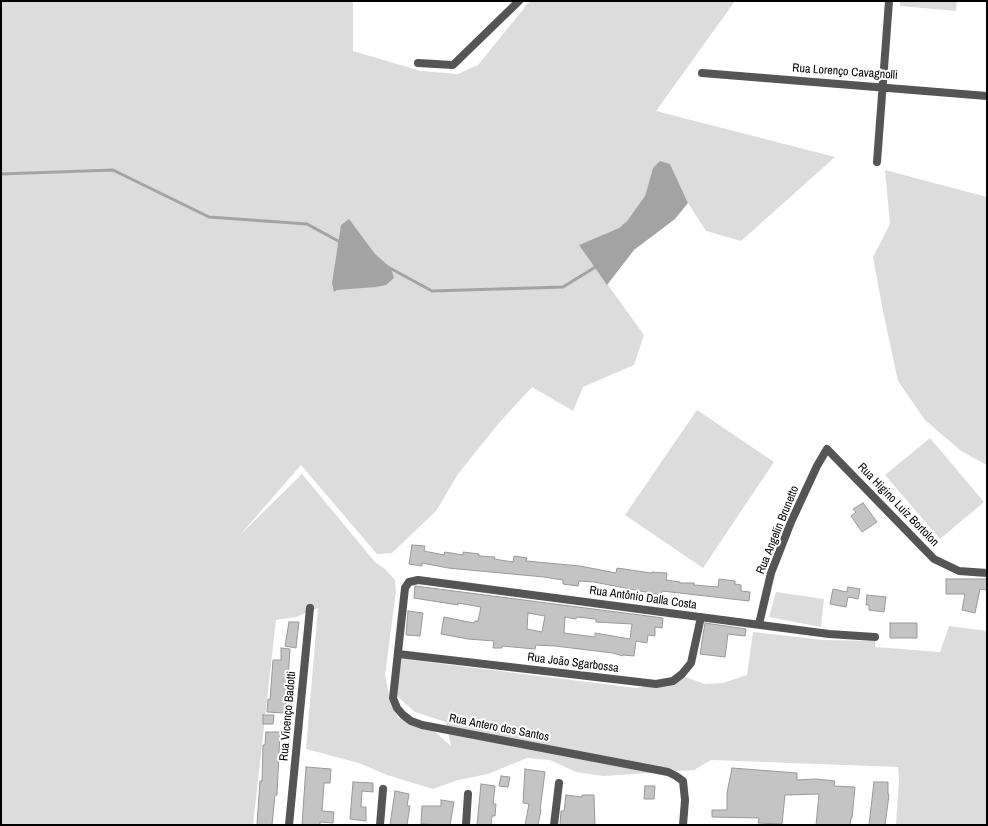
<!DOCTYPE html>
<meta charset="utf-8">
<style>
body{margin:0}
#map{position:relative;width:988px;height:826px;overflow:hidden;background:#fff;font-family:"Archivo Narrow",sans-serif}
canvas{display:block}
.frame{position:absolute;inset:0;border:2px solid #000;pointer-events:none}
</style>
<div id="map">
<canvas width="988" height="826"></canvas>
<div class="frame"></div>
</div>
<script>
const ctx = document.querySelector('canvas').getContext('2d');
ctx.lineJoin = 'round';
function paint(path, color) {
  ctx.fillStyle = color;
  ctx.fill(path, 'evenodd');
}
function poly(rows) {
  const path = new Path2D();
  for (const r of rows) {
    path.moveTo(r[0], r[1]);
    for (let i = 2; i < r.length; i += 2) path.lineTo(r[i], r[i + 1]);
  }
  return path;
}
function stroke(path, color, width, dash) {
  ctx.strokeStyle = color;
  ctx.lineWidth = width;
  ctx.lineCap = dash ? 'butt' : 'round';
  ctx.setLineDash(dash || []);
  ctx.stroke(path);
}
function drawText(font, color, halo, rows, align = 'center') {
  ctx.font = font + ' "Archivo Narrow",sans-serif';
  ctx.lineWidth = 4;
  ctx.setLineDash([]);
  ctx.textBaseline = 'middle';
  ctx.strokeStyle = halo;
  ctx.fillStyle = color;
  for (const [text, x, y, turn = 0] of rows) {
    ctx.save();
    ctx.translate(x, y);
    ctx.rotate((+turn || 0) * Math.PI / 180);
    ctx.textAlign = isNaN(turn) ? turn : align;
    if (halo) ctx.strokeText(text, 0, 0);
    ctx.fillText(text, 0, 0);
    ctx.restore();
  }
}
paint(poly([
 [1,1,353,1,353,51,421,71,458,74,478,65,530,1,735,1,656,111,835,157,741,241,706,231,688,203,670,164,653,168,645,196,627,221,619,228,579,245,644,335,634,365,583,387,573,411,532,387,499,423,458,474,436,511,392,553,377,554,301,465,240,535,302,474,375,562,385,569,395,580,396,591,385,675,390,699,398,718,435,732,451,746,446,722,415,712,398,697,392,673,395,658,636,688,670,683,683,676,705,684,723,683,747,675,753,632,823,640,875,641,875,647,940,652,949,626,987,631,987,825,896,825,899,779,898,767,711,760,694,770,603,776,576,772,550,760,527,758,488,774,458,780,433,789,387,775,359,763,306,749,318,608,296,617,276,620,253,825,1,825],
 [900,1,957,1,956,11,900,6],
 [885,170,987,197,987,465,961,451,925,420,898,381,883,311,873,257,890,224],
 [697,410,774,462,703,568,625,515],
 [930,438,984,502,940,539,885,475],
 [776,592,824,599,821,627,769,617]
]), '#dcdcdc');
paint(poly([
 [660,161,670,164,688,203,675,219,634,250,607,285,579,245,619,228,627,221,645,196,653,168],
 [349,219,375,254,391,268,394,278,386,285,376,287,337,290,334,292,332,283,341,225]
]), '#a3a3a3');
stroke(poly([
 [1,174,113,170,209,217,307,224,340,242],
 [388,267,432,291,563,287,597,266]
]), '#a3a3a3', 3);
const building = poly([
 [863,503,877,522,862,532,851,516,856,512,853,509,863,503],
 [412,545,425,546,424,551,444,555,445,552,463,555,463,552,479,554,479,556,495,557,494,559,513,562,514,556,527,558,526,561,580,566,616,573,617,568,651,573,652,572,667,573,666,580,680,582,680,583,694,583,694,585,718,587,719,579,735,581,735,584,741,585,741,591,750,592,749,601,662,591,661,595,594,582,579,581,578,586,563,584,563,580,544,577,448,568,422,563,422,566,409,564,412,545],
 [946,579,987,579,987,590,980,589,975,613,962,610,965,594,946,594,946,579],
 [415,586,663,618,662,628,655,627,655,636,648,635,647,643,636,641,634,656,623,655,623,656,613,653,555,646,536,645,535,649,502,646,502,648,493,648,494,641,468,639,441,634,444,617,474,623,475,621,478,621,481,607,458,603,458,605,414,598,415,586],
 [528,613,545,616,542,632,527,629,528,613],
 [565,617,576,619,577,617,596,619,596,622,632,624,630,639,595,633,595,637,564,633,565,617],
 [848,587,860,589,858,599,848,597,846,607,830,604,833,589,847,592,848,587],
 [867,595,886,597,884,612,869,610,869,605,866,605,867,595],
 [408,611,423,613,420,636,406,635,408,611],
 [289,622,299,622,296,648,285,646,289,622],
 [705,623,746,629,745,636,728,634,725,657,700,654,705,623],
 [890,623,917,623,917,638,890,638,890,623],
 [281,648,290,649,288,680,294,680,293,695,286,695,285,713,267,712,268,699,270,700,273,660,281,660,281,648],
 [263,715,274,715,273,724,263,724,263,715],
 [266,732,280,732,277,795,275,795,272,825,257,825,260,781,262,781,263,745,265,745,266,732],
 [306,767,331,769,330,783,324,783,322,811,334,812,333,823,320,822,320,825,302,825,306,767],
 [732,768,797,773,797,780,816,779,835,781,834,786,855,787,852,818,851,818,850,825,816,825,819,794,785,795,782,824,758,823,759,818,712,817,712,810,727,810,727,793,732,768],
 [525,769,545,772,540,810,541,810,538,825,525,825,529,804,523,803,525,769],
 [501,776,510,777,508,787,499,786,501,776],
 [353,782,373,783,373,792,362,791,361,807,366,807,366,821,350,819,353,782],
 [874,782,888,782,888,794,889,795,885,825,869,825,874,782],
 [481,784,495,786,493,804,496,804,495,816,492,816,491,825,477,825,481,784],
 [645,786,655,786,654,799,644,799,645,786],
 [395,791,409,794,407,806,410,806,407,825,390,825,395,791],
 [566,795,582,797,582,795,594,795,595,825,560,825,561,811,564,811,566,795],
 [441,800,454,802,450,825,421,824,422,806,441,806,441,800]
]);
paint(building, '#c4c4c4');
stroke(building, '#999', 1);
stroke(poly([
 [418,63,453,65,519,1],
 [702,73,987,96],
 [877,162,889,1],
 [759,624,771,573,791,522,817,466,827,449,934,559,959,571,987,573],
 [398,654,656,684,673,681,682,674,691,663,701,617],
 [289,825,310,608],
 [380,825,383,789],
 [466,825,468,794],
 [554,825,559,783],
 [683,825,685,800,683,781,676,776,668,772,422,725,411,721,403,715,397,708,393,698,405,588,409,582,418,580,829,634,875,637]
]), '#555', 8);
drawText('12px', '#000', '#fff', [
 ["Rua Lorenço Cavagnolli",845,72,4],
 ["Rua Higino Luiz Bortolon",898,505,46],
 ["Rua Angelin Brunetto",778,530,-68],
 ["Rua Antônio Dalla Costa",643,598,8],
 ["Rua João Sgarbossa",573,663,7],
 ["Rua Vicenço Badotti",288,716,-85],
 ["Rua Antero dos Santos",499,728,11]
]);
</script>
